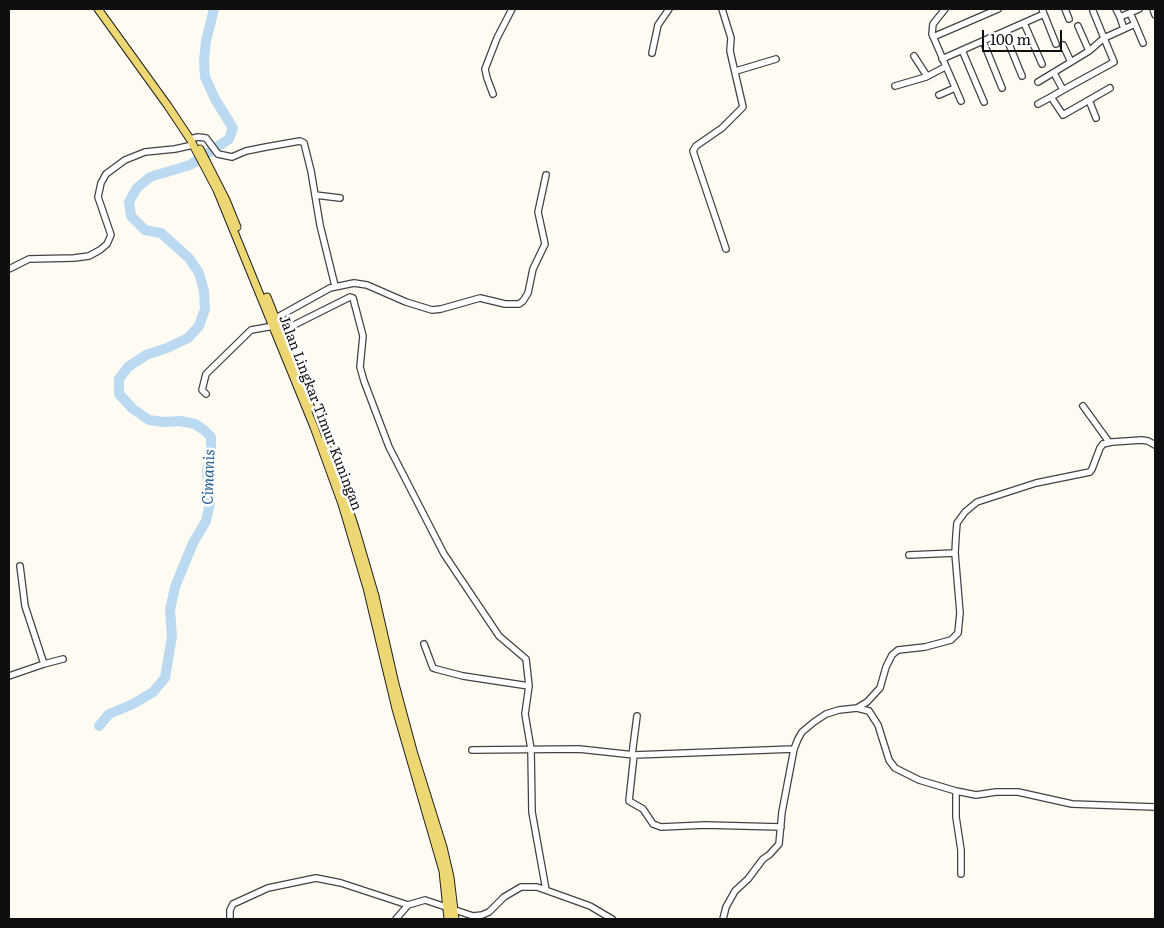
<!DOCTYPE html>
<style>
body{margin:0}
#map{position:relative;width:1164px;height:928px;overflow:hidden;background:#fefcf2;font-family:Literata,serif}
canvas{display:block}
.frame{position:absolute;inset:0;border:10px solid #0f0f0f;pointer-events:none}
.scale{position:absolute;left:982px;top:30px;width:80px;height:22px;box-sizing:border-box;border:2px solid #0f0f0f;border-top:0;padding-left:6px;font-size:15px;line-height:18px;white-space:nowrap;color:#0f0f0f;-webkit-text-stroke:4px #fff;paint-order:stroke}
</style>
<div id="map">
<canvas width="1164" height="928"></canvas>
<div class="frame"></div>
<div class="scale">100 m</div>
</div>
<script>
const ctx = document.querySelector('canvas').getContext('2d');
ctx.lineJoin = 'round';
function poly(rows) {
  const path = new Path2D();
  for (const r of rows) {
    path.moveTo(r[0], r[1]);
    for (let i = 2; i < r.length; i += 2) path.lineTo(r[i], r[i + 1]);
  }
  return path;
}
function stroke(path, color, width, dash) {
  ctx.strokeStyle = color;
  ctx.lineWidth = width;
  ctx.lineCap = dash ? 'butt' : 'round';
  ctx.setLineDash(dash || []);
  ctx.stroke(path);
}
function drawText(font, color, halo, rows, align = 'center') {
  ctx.font = font + ' Literata,serif';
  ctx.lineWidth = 5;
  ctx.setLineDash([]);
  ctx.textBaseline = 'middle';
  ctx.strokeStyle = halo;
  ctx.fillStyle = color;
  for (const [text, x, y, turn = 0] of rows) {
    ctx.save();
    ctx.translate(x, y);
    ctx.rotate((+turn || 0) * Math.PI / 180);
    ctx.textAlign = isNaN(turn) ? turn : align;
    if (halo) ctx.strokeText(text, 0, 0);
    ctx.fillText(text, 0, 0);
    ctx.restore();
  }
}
stroke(poly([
 [99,726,109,714,133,704,153,692,165,678,172,636,170,610,175,587,193,543,206,521,210,503,207,471,211,452,211,437,204,430,195,424,180,421,164,422,149,420,133,409,119,394,119,379,128,367,146,355,167,348,188,338,199,326,205,309,204,291,199,273,189,258,161,233,145,230,131,216,129,202,137,188,150,177,190,165,229,139,233,128,215,99,205,77,204,60,206,41,214,9]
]), '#bbd9f1', 10);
const minor = poly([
 [722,9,731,38,730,51,743,107,722,128,696,146,693,151,726,249],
 [945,9,933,24,932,34,961,101],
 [1042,9,1056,44],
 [1065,9,1069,19],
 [1116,9,1120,17],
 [1153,9,1155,15],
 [1130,13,1135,24,1124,29,1120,17,1139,9],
 [1024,23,1042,64],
 [1135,24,1143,43],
 [1078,26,1089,51,1104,38,1093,11],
 [1004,32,1022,76],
 [933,37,998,9],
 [983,41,1002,88],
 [1063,45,1071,62],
 [962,50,984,102],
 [652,53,658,25,669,9],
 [914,56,927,76],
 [942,59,1044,14],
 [736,71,776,59],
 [1054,73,1063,90,1114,62,1104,38,1124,29],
 [1038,82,1089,51],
 [895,86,926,77,945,67],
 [1063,90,1051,97,1063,115,1110,88],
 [493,94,487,78,485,69,497,38,512,9],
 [939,95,955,88],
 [1089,100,1096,118],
 [1038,104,1051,97],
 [190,139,198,137,206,138,218,154,232,157,246,151,266,147,300,141,304,143,311,171,320,225,335,286],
 [315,195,340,198],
 [9,269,29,259,74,258,89,256,100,250,107,244,111,235,98,197,101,183,106,174,125,160,145,152,175,149,193,145],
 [276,318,330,288,354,283,367,285,406,302,432,310,441,309,480,298,505,304,519,304,523,301,528,293,533,269,545,244,538,212,546,175],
 [282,331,350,297,353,298,363,336,360,367,364,381,389,447,444,554,499,636,526,659,529,686],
 [206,394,202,390,206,374,251,330,274,326],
 [1083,406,1109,442],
 [909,555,955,553],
 [20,566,25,606,44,664],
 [424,644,433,668,436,669,463,676,529,686,525,714,531,749,532,812,546,890],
 [9,676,44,664,63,659],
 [857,708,867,702,880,688,886,667,892,655,898,650,925,647,951,640,958,633,960,613,955,553,956,535,957,523,965,512,977,502,1036,483,1090,472,1092,469,1100,448,1103,444,1112,442,1142,440,1148,441,1155,445],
 [472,750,579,749,634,755,794,749],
 [632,755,637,716],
 [634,755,629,801,643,809,653,824,661,827,705,825,781,827],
 [956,791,956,817,961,850,961,874],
 [230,919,230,910,233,904,268,888,316,878,341,883,408,905],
 [396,919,408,905,425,900,473,916,482,915,489,912,504,897,521,887,537,887,590,906,612,919],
 [723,919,726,907,735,891,748,879,763,859,769,855,779,844,782,812,794,749,798,739,802,732,814,722,826,714,839,710,857,708,869,711,878,725,889,760,895,768,919,780,956,791,976,795,996,792,1018,792,1072,804,1155,807]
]);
const major = poly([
 [98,9,168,106,190,139,217,190,314,427,342,504,367,588,396,709,443,871,448,919],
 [200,149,226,200,237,227],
 [267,297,311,408],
 [324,441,336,470,356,531,375,596,395,684,413,751,443,847,450,877,455,919]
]);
stroke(minor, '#424242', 8);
stroke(major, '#202020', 9);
stroke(minor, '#fff', 5.5);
stroke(major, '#edd773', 7);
drawText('14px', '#0f0f0f', '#fff', [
 ["Jalan Lingkar Timur Kuningan",320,413,69]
]);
drawText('italic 15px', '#225d97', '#fff', [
 ["Cimanis",209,477,-88]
]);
</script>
